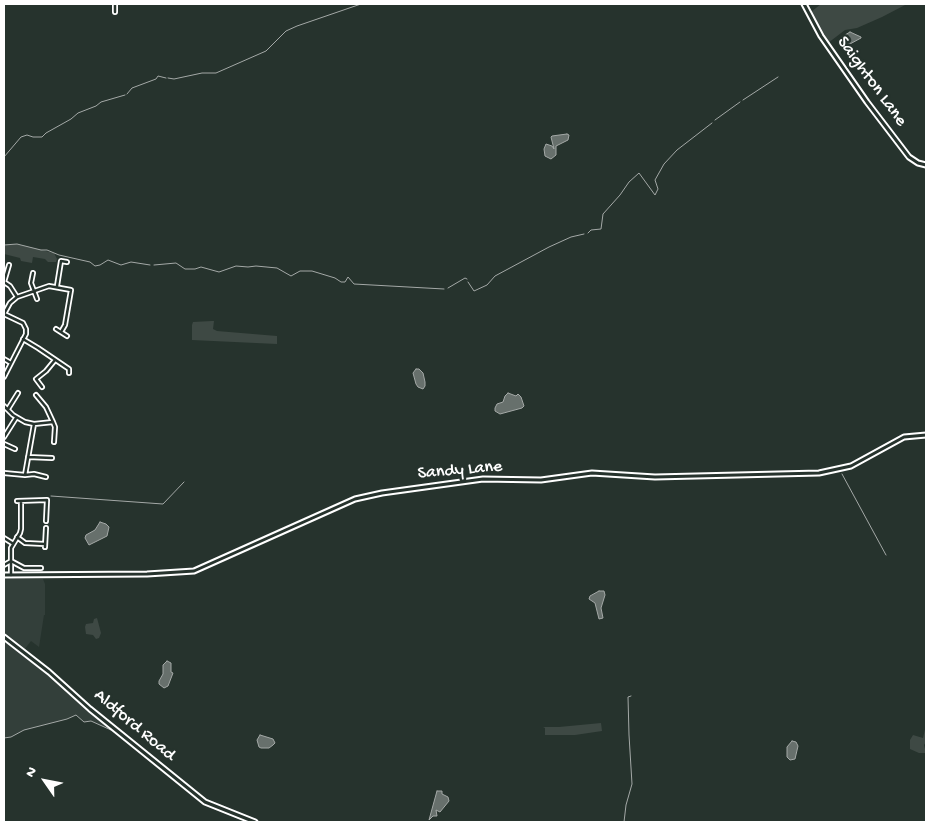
<!DOCTYPE html>
<style>
body{margin:0}
#map{position:relative;width:930px;height:826px;overflow:hidden;background:#26332d;font-family:"Gochi Hand",sans-serif}
canvas{display:block}
.frame{position:absolute;inset:0;border:5px solid #fff;pointer-events:none}
.north{position:absolute;left:20px;top:756px;width:50px;height:50px;-webkit-text-stroke:4px #26332d;paint-order:stroke;rotate:303deg;font-size:14px;font-weight:700;line-height:20px;text-align:center;color:#fff}
.north::after{content:'';display:block;margin:auto;width:18px;height:22px;background:#fff;clip-path:polygon(50% 0,100% 100%,50% 72%,0 100%)}
</style>
<div id="map">
<canvas width="930" height="826"></canvas>
<div class="frame"></div>
<div class="north">N</div>
</div>
<script>
const ctx = document.querySelector('canvas').getContext('2d');
ctx.lineJoin = 'round';
function paint(path, color) {
  ctx.fillStyle = color;
  ctx.fill(path, 'evenodd');
}
function poly(rows) {
  const path = new Path2D();
  for (const r of rows) {
    path.moveTo(r[0], r[1]);
    for (let i = 2; i < r.length; i += 2) path.lineTo(r[i], r[i + 1]);
  }
  return path;
}
function stroke(path, color, width, dash) {
  ctx.strokeStyle = color;
  ctx.lineWidth = width;
  ctx.lineCap = dash ? 'butt' : 'round';
  ctx.setLineDash(dash || []);
  ctx.stroke(path);
}
function drawText(font, color, halo, rows, align = 'center') {
  ctx.font = font + ' "Gochi Hand",sans-serif';
  ctx.lineWidth = 5;
  ctx.setLineDash([]);
  ctx.textBaseline = 'middle';
  ctx.strokeStyle = halo;
  ctx.fillStyle = color;
  for (const [text, x, y, turn = 0] of rows) {
    ctx.save();
    ctx.translate(x, y);
    ctx.rotate((+turn || 0) * Math.PI / 180);
    ctx.textAlign = isNaN(turn) ? turn : align;
    if (halo) ctx.strokeText(text, 0, 0);
    ctx.fillText(text, 0, 0);
    ctx.restore();
  }
}
paint(poly([
 [4,579,43,579,45,584,45,615,44,615,39,647,31,641,24,650,4,635],
 [4,640,49,674,111,730,91,721,84,722,76,715,67,719,24,730,11,737,4,738]
]), '#333f3a');
paint(poly([
 [821,4,907,4,882,17,857,28,845,30,828,43,811,12],
 [17,244,54,253,57,259,56,262,48,262,45,259,33,257,32,263,21,261,20,258,4,254,4,245],
 [212,321,214,321,213,329,217,331,277,336,277,344,192,340,192,325,193,322],
 [97,618,101,633,99,638,96,639,93,635,86,634,85,627,86,624,93,623,94,619],
 [601,723,602,731,575,735,545,735,545,728,543,727,559,727],
 [926,725,925,734,926,742,924,745,926,753,919,753,910,749,910,740,913,735,923,738]
]), '#3e4944');
const water = poly([
 [850,32,861,37,861,38,848,45,841,45,838,43,840,38,850,32],
 [567,134,569,135,568,140,556,146,556,155,551,159,545,156,544,149,546,144,552,146,554,149,551,137,552,136,567,134],
 [416,369,419,369,423,373,425,382,425,386,423,389,418,387,416,384,413,373,416,369],
 [508,393,516,396,518,394,521,397,524,406,522,408,500,414,495,411,495,408,497,404,503,402,505,396,508,393],
 [100,522,106,524,109,527,107,536,89,545,85,538,86,535,95,530,100,522],
 [599,591,604,591,605,595,601,608,603,618,599,619,595,603,589,599,590,596,599,591],
 [167,661,171,663,171,672,173,673,168,686,164,688,159,684,159,681,163,674,163,665,167,661],
 [260,735,273,739,275,743,273,745,269,748,261,748,259,747,257,740,260,735],
 [792,741,796,742,798,746,795,759,790,760,787,757,787,747,792,741],
 [437,791,442,791,442,794,448,797,449,801,440,812,436,810,437,816,433,816,429,820,437,791]
]);
paint(water, '#67706c');
stroke(water, '#a4a9a7', 1);
stroke(poly([
 [168,78,174,79,202,73,216,73,266,51,286,31,297,26,361,4],
 [127,94,132,88,156,79,158,76,166,78],
 [743,100,778,77],
 [715,120,740,102],
 [4,157,21,137,27,135,33,137,42,137,46,133,71,119,78,113,96,106,101,102,125,95],
 [588,233,591,230,601,229,603,214,620,195,629,182,639,173,655,195,658,189,655,180,664,164,677,150,712,123],
 [4,245,17,244,41,250,47,250,59,255,90,262,95,266,100,265,108,260,121,265,131,262,150,265],
 [154,265,176,263,185,269,195,269,201,267,219,272,236,266,248,267,256,266,277,268,291,276,300,271,312,271,335,278,341,282,345,282,348,277,354,284,444,289],
 [468,282,474,291,487,285,495,276,549,247,571,237,584,234],
 [448,288,465,278,467,279],
 [842,474,886,555],
 [51,496,163,504,184,482],
 [4,738,11,737,24,730,67,719,76,715,84,722,91,721,111,730],
 [624,822,626,805,632,784,629,735,628,697,631,696]
]), '#a4a9a7', 1);
const street = poly([
 [115,4,115,12],
 [33,273,31,283,37,299],
 [4,282,10,286,17,297],
 [4,282,9,265],
 [57,286,61,261,67,262],
 [56,329,67,336],
 [23,339,38,348,69,369,69,373],
 [4,359,11,363],
 [4,377,26,334,26,329,23,323,4,314,10,303,17,297,49,286,71,290,65,325,61,332],
 [42,387,36,379,46,371,55,360],
 [4,406,13,415,25,422,34,424,53,422,46,407,36,395],
 [8,409,18,393],
 [53,422,55,427,54,442],
 [4,437,16,418],
 [4,444,15,449],
 [28,457,52,458],
 [4,473,25,475,34,424],
 [25,475,34,474,46,477],
 [17,501,47,500,46,521],
 [17,537,25,543,45,544],
 [4,538,12,543],
 [45,547,46,528],
 [4,565,11,561,24,568,41,568],
 [11,575,11,548,20,533,21,529,21,501]
]);
const secondary = poly([
 [804,4,821,36,867,102,909,157,918,163,926,165],
 [4,575,147,574,194,571,355,499,382,493,483,479,541,480,592,473,655,477,819,473,851,466,904,437,926,435],
 [4,637,49,672,90,709,205,802,255,822]
]);
stroke(street, '#fff', 6);
stroke(secondary, '#fff', 7);
stroke(street, '#26332d', 2.5);
stroke(secondary, '#26332d', 3);
drawText('18px', '#fff', '#26332d', [
 ["Saighton Lane",871,82,54],
 ["Sandy Lane",460,471,-5],
 ["Aldford Road",134,726,40]
]);
</script>
